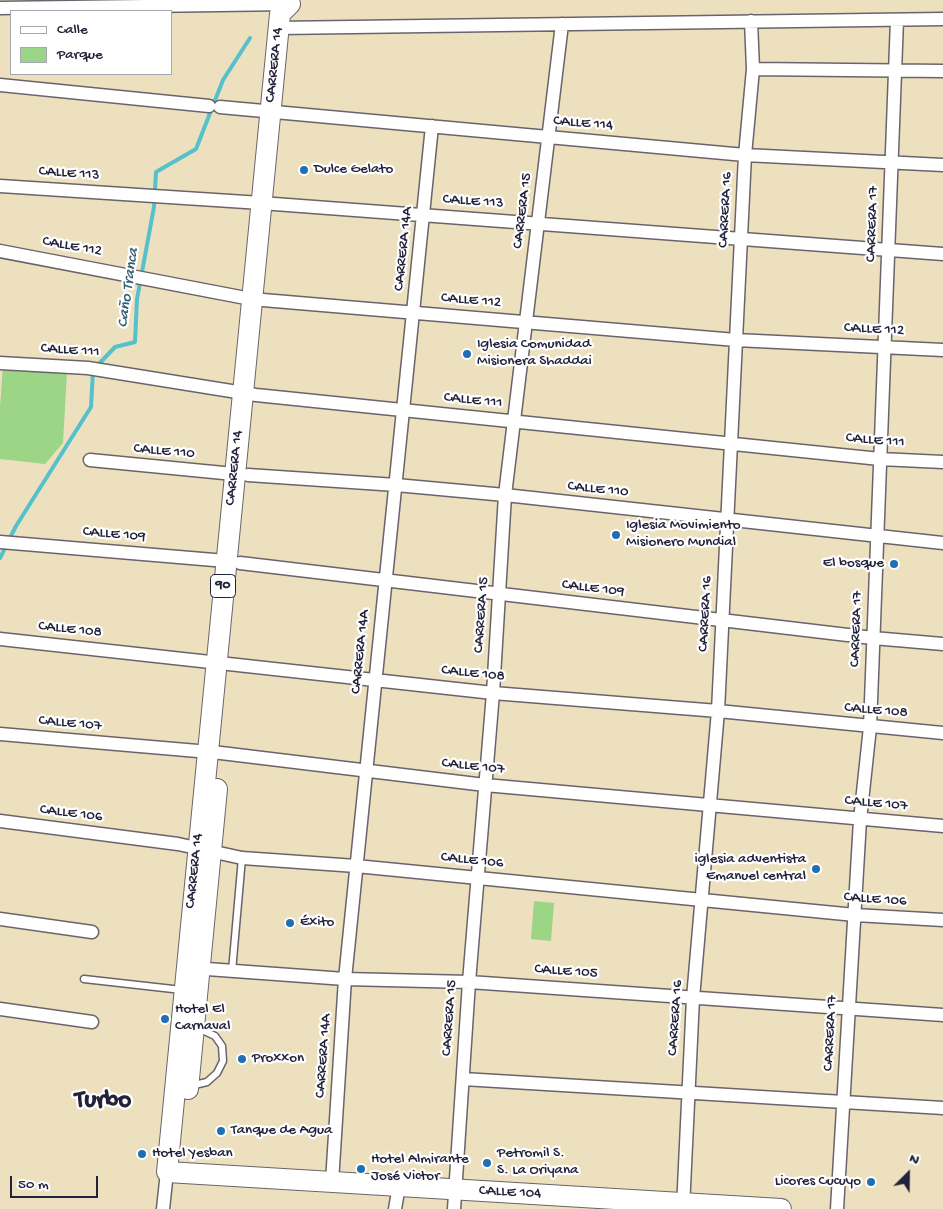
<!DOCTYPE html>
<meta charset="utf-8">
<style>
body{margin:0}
#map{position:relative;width:943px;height:1209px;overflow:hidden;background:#ede0bf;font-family:"Gochi Hand",sans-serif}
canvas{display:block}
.legend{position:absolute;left:10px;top:10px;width:162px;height:65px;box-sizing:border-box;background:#fff;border:1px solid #a7a7b1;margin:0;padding:6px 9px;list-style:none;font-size:15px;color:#22223b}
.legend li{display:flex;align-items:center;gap:10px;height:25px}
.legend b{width:25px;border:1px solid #a7a7b1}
.north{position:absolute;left:883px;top:1149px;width:50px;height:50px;-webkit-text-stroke:4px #fff;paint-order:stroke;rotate:23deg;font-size:14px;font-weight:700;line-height:20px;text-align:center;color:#22223b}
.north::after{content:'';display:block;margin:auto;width:18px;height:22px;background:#22223b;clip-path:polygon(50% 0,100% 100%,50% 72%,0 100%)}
.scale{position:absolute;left:10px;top:1176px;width:88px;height:22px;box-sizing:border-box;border:2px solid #22223b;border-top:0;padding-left:6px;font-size:15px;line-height:18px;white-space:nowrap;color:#22223b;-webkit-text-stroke:4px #fff;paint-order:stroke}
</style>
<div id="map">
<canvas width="943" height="1209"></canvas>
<ul class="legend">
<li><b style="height:6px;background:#fff"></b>Calle</li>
<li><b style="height:14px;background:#9dd587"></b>Parque</li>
</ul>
<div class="north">N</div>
<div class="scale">50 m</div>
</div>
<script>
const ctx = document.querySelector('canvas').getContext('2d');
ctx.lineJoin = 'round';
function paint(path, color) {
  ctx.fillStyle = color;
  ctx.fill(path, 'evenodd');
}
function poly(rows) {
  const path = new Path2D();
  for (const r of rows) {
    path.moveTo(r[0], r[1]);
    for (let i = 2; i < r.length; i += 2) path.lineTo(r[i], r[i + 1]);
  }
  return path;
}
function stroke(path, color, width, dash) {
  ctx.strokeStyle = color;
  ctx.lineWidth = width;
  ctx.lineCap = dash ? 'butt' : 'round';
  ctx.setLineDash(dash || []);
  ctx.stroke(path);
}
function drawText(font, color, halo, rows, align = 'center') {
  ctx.font = font + ' "Gochi Hand",sans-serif';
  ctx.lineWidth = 4.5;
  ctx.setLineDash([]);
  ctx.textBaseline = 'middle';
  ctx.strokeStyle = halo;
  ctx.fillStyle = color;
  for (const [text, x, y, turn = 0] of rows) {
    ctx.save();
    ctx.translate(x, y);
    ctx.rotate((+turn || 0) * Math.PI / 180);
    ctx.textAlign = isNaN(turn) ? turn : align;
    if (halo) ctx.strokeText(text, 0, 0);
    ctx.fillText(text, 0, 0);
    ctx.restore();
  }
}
paint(poly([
 [3,366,67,372,63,443,45,464,0,459,0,406],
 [534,901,554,903,551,941,531,939]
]), '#9dd587');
stroke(poly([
 [97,366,115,347,135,342,137,299,154,207,156,172,196,149,223,80,250,38],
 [0,558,16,526,91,407,93,371]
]), '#54c1cb', 4);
const service = poly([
 [232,971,242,858],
 [84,979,182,990],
 [190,1086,207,1082,217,1073,223,1061,222,1046,215,1036,198,1028]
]);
const minor = poly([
 [0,8,290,4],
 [278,28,943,19],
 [753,69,943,71],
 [0,85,209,106],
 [220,107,745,155,943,165],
 [0,186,261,203,943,254],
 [0,251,251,299,736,340,943,350],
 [0,363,88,368,256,395,880,459,943,462],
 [90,460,234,474],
 [248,475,396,485,505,495,943,543],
 [0,542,226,561],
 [240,563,873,638,943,644],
 [0,639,493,693,718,711,943,733],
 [0,734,221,753,485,785,943,826],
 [0,821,178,844,242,858,356,866,855,915,943,920],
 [0,919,92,932],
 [193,968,345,979,469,982,943,1015],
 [0,1009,92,1022],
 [463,1079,943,1108],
 [332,1182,345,979,432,126],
 [683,1208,693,998,718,711,745,155,753,69,751,21],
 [163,1209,167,1172],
 [395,1209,399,1186],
 [454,1209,469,982,493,693,505,495,562,24],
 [837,1209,860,820,870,727,897,20]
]);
const primary = poly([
 [290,4,280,14,167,1172,781,1209],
 [188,1089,217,789]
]);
stroke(service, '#696469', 9);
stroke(minor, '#696469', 15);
stroke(primary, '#696469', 22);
stroke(service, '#fff', 6);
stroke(minor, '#fff', 12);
stroke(primary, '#fff', 20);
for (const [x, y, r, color] of [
 [304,170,5,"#1f6fb2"],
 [467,354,5,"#1f6fb2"],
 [616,535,5,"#1f6fb2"],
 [894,564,5,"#1f6fb2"],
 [816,869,5,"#1f6fb2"],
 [290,923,5,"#1f6fb2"],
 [165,1019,5,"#1f6fb2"],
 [242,1059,5,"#1f6fb2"],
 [221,1131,5,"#1f6fb2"],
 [142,1154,5,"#1f6fb2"],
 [487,1163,5,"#1f6fb2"],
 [361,1169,5,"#1f6fb2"],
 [871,1182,5,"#1f6fb2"]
]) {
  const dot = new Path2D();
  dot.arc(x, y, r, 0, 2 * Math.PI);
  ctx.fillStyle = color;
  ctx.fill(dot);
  stroke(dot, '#fff', 2);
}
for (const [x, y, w] of [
 [223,586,25]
]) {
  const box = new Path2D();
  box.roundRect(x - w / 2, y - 11.5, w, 23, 4);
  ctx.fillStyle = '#fff';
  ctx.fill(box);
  stroke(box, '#22223b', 1);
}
drawText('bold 14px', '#22223b', null, [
 ["90",223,586]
]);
drawText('15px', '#22223b', '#fff', [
 ["CARRERA 14",275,65,-84],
 ["CALLE 114",583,124,5],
 ["CALLE 113",69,174,4],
 ["CALLE 113",473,202,4],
 ["CARRERA 16",726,210,-87],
 ["CARRERA 15",523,211,-83],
 ["CARRERA 17",873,224,-88],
 ["CALLE 112",72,247,10],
 ["CARRERA 14A",404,249,-84],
 ["CALLE 112",471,301,5],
 ["CALLE 112",874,330,3],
 ["CALLE 111",70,351,4],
 ["CALLE 111",473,401,6],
 ["CALLE 111",875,441,5],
 ["CALLE 110",164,452,5],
 ["CARRERA 14",235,468,-84],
 ["CALLE 110",598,490,6],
 ["CALLE 109",114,535,5],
 ["CALLE 109",593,589,7],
 ["CARRERA 16",706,614,-87],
 ["CARRERA 15",482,615,-86],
 ["CARRERA 17",857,629,-88],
 ["CALLE 108",70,630,6],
 ["CARRERA 14A",361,652,-84],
 ["CALLE 108",473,674,6],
 ["CALLE 108",876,711,5],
 ["CALLE 107",70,724,5],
 ["CALLE 107",473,767,6],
 ["CALLE 107",876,804,5],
 ["CALLE 106",71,814,7],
 ["CALLE 106",472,861,6],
 ["CARRERA 14",195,871,-84],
 ["CALLE 106",875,900,4],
 ["CALLE 105",566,972,4],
 ["CARRERA 15",450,1018,-86],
 ["CARRERA 16",676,1018,-86],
 ["CARRERA 17",831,1033,-87],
 ["CARRERA 14A",324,1056,-86],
 ["CALLE 104",510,1193,3]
]);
drawText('15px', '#22223b', '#fff', [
 ["Dulce Gelato",314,170],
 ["Iglesia Comunidad",477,345],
 ["Misionera Shaddai",477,362],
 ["Iglesia Movimiento",626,526],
 ["Misionero Mundial",626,543],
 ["El bosque",884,564,"right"],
 ["iglesia adventista",806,860,"right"],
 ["Emanuel central",806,877,"right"],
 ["Éxito",300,923],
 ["Hotel El",175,1010],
 ["Carnaval",175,1027],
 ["Proxxon",252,1059],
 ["Tanque de Agua",231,1131],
 ["Hotel Yesban",152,1154],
 ["Petromil S.",497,1154],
 ["S. La Oriyana",497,1171],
 ["Hotel Almirante",371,1160],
 ["José Victor",371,1177],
 ["Licores Cucuyo",861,1182,"right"]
], 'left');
drawText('italic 16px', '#366275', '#fff', [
 ["Caño Tranca",129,288,-82]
]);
drawText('bold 25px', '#22223b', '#fff', [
 ["Turbo",103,1102]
]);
</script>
